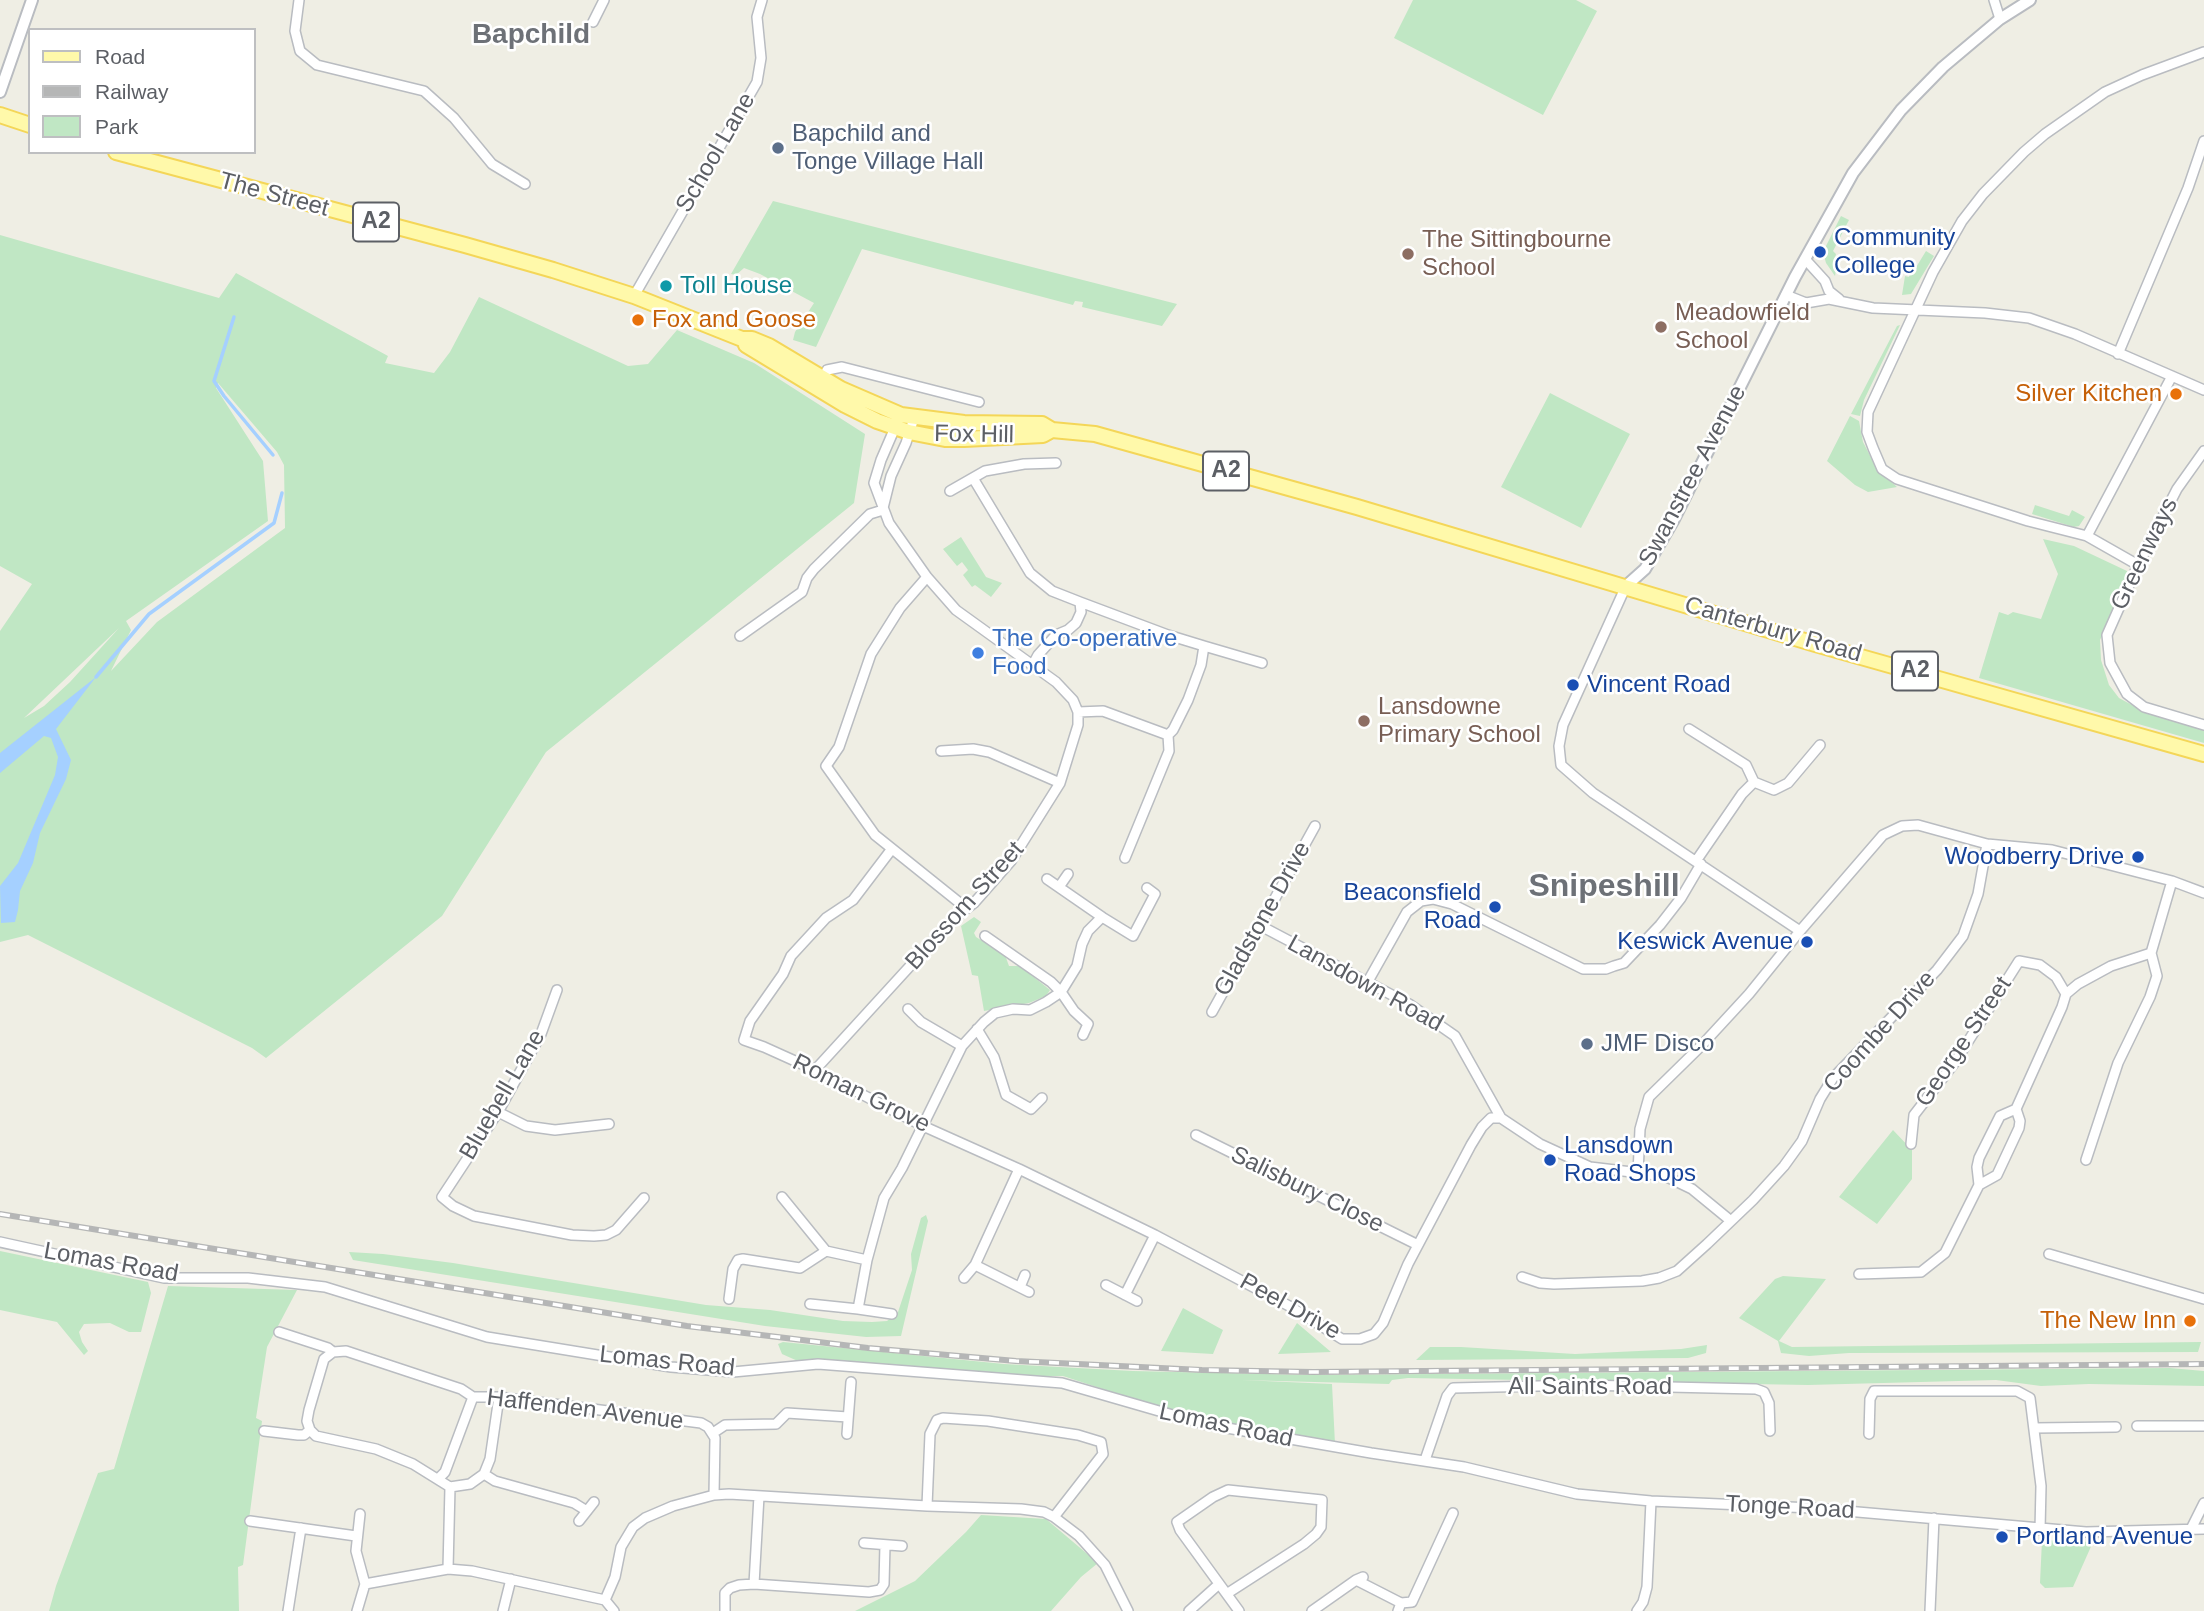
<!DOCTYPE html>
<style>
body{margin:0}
#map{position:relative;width:2204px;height:1611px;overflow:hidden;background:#efeee4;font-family:Arial,sans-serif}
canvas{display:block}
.legend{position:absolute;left:28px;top:28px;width:228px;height:126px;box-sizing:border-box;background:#fff;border:2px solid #bebfc1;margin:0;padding:9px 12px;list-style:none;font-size:21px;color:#5c5f65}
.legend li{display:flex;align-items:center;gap:14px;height:35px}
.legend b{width:35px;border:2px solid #bebfc1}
</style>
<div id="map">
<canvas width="2204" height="1611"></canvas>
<ul class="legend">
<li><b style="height:9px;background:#fff9aa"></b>Road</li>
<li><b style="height:9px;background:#b5b6b6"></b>Railway</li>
<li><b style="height:19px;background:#c0e7c4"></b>Park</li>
</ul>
</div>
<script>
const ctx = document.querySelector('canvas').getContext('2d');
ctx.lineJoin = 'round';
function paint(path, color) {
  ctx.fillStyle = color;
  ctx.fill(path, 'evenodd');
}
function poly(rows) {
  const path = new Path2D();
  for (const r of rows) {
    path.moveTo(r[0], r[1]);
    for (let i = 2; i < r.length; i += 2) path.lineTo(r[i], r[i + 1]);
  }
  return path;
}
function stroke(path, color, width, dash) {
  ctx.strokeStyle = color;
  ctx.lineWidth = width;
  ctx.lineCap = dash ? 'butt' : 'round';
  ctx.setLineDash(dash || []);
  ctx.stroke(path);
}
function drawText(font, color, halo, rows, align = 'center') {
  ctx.font = font + ' Arial,sans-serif';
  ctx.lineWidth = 5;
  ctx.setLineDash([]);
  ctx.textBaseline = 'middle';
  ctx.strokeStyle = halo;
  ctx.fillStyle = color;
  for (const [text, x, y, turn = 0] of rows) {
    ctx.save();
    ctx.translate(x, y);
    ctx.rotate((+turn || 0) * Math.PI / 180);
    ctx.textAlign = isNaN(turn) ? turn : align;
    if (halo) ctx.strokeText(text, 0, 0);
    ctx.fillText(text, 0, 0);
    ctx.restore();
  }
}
paint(poly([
 [1413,0,1576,0,1597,11,1543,115,1394,38],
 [773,201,1177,304,1162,326,1082,307,1083,302,1075,301,1073,305,862,249,816,347,793,340,795,332,814,303,760,274,744,268,736,275,731,274],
 [1841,216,1849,220,1833,251,1836,254,1834,263,1837,264,1835,276,1826,263,1823,252],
 [0,235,219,298,236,273,388,356,385,363,434,373,450,352,479,297,628,366,648,364,677,330,754,363,865,434,854,503,546,752,442,916,266,1058,252,1048,28,935,0,942,0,631,32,584,0,566],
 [218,383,277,452,284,465,285,528,157,622,111,671,131,630,126,621,268,521,263,461,216,388],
 [119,628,70,682,44,706,24,718],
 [1926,251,1934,256,1911,294,1902,295,1905,276,1909,277,1911,268,1915,269],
 [1900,325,1864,400,1860,416,1851,414,1897,326],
 [1550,393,1630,434,1581,528,1501,487],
 [1850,416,1859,421,1863,442,1877,469,1897,487,1868,492,1855,485,1827,461],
 [2035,505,2069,516,2072,510,2085,517,2079,526,2074,527,2032,514],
 [961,537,986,577,1002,583,991,597,975,585,972,587,963,575,968,570,962,562,957,566,943,549],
 [2043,539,2074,546,2127,571,2128,580,2100,640,2101,660,2109,685,2119,698,2145,712,2204,729,2204,743,1979,678,1999,612,2008,615,2013,612,2041,619,2058,574],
 [974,917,981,922,974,933,976,937,1005,955,1009,966,1020,966,1050,990,1046,996,1029,1003,984,1011,978,976,972,975,961,926],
 [1893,1130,1912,1150,1912,1179,1877,1224,1839,1197],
 [926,1215,928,1221,901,1336,866,1337,765,1326,353,1260,349,1252,383,1254,453,1263,706,1305,770,1310,843,1321,872,1322,887,1321,898,1312,912,1270,911,1254,921,1218],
 [0,1251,148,1282,151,1293,141,1332,129,1332,110,1323,84,1324,79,1332,82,1342,88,1351,84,1355,57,1322,0,1310],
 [1783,1276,1826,1279,1779,1341,1792,1347,2201,1342,2198,1352,1849,1353,1809,1356,1781,1353,1778,1341,1739,1318,1775,1279],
 [168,1286,297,1290,267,1347,256,1418,262,1421,243,1565,238,1567,239,1611,49,1611,56,1586,98,1473,114,1469],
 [1183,1308,1223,1330,1213,1354,1161,1351],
 [1297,1323,1331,1352,1278,1354],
 [783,1342,1004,1364,1133,1371,1310,1375,2170,1368,2204,1371,2204,1386,2089,1384,2041,1386,1996,1380,1808,1385,1408,1378,1392,1380,1389,1384,1241,1380,1332,1384,1335,1444,1188,1417,1063,1376,1028,1376,869,1364,800,1362,782,1354,778,1344],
 [1707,1345,1706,1353,1688,1358,1416,1360,1430,1347,1461,1347,1575,1354,1681,1349],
 [981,1515,1046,1519,1098,1563,1081,1577,1051,1611,855,1611,915,1581,966,1532],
 [2042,1540,2093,1542,2073,1587,2045,1588,2040,1583]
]), '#c0e7c4');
paint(poly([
 [96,677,56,729,71,760,66,779,40,833,33,863,20,891,18,910,15,922,1,923,0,886,18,863,55,775,58,757,51,738,44,736,0,773,0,753]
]), '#a5d0ff');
stroke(poly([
 [234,317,214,381,224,396,273,455],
 [96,677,149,614,274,523,282,493]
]), '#a5d0ff', 3.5);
const minor = poly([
 [299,0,295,31,300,51,317,65,424,91,454,118,492,164,525,184],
 [1994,0,2000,19],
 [593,22,604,0],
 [1805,259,1825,281,1829,291,1839,299],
 [1786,295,1806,303,1829,299,1873,308,1985,313,2029,318,2075,334,2204,390],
 [634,296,757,82,761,58,757,17,762,0],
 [2118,354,2188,188,2204,141],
 [822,381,827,370,842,367,979,402],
 [2204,451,2177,489,2138,565,2107,635,2110,663,2127,694,2144,707,2204,725],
 [973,478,1030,573,1052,591,1080,602,1081,612,1076,623,1068,630,1056,635,1038,655,1032,666],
 [950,491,985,471,1024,464,1056,463],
 [883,508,891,476,906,443,914,418],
 [2087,536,2172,376],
 [2138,565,2087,536,2028,521,1897,479,1882,469,1873,448,1867,432,1868,412,1933,272,1962,221,1983,194,2024,152,2045,134,2105,92,2142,75,2204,52],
 [927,577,900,608,871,654,839,747,826,766,875,835,966,908],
 [1626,586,1563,725,1559,746,1561,765,1593,793,1800,931],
 [1080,602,1168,635,1204,646,1201,665,1188,700,1173,730,1168,735],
 [740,636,802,592,807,578,814,569,870,514,883,510],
 [1204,646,1262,663],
 [1078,712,1103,711,1168,735],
 [1689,729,1746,765,1754,782],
 [941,751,973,749,989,752,1060,783],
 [891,850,853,900,826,918,791,956,783,974,750,1021,744,1040,764,1047,815,1070,923,1126,1019,1169,1155,1235,1291,1307,1342,1339,1360,1339,1374,1334,1383,1323,1408,1264,1471,1145,1482,1127,1491,1118,1501,1118],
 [1125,858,1169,751,1168,735],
 [1696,861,1742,794,1754,782,1774,790,1788,783,1820,745],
 [1059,887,1068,874],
 [1102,917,1133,936,1155,894,1147,888],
 [1259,925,1409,1004,1455,1036,1501,1118,1540,1144,1590,1167,1665,1176,1692,1189,1731,1221],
 [985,936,1051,982,1061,992,1074,1011,1088,1024,1083,1035],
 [1367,983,1407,912,1421,901,1433,899,1452,904,1583,969,1606,969,1614,966,1624,963,1660,925,1681,898,1701,864],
 [557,990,541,1034,498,1112,442,1197,453,1206,474,1216,572,1235,594,1236,606,1235,616,1230,644,1198],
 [908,1009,921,1022,962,1046],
 [1212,1012,1315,826],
 [977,1029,994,1057,1006,1095,1031,1109,1042,1098],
 [815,1070,953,919,974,903,1011,861,1060,783,1078,725,1078,712,1073,700,1056,682,956,610,927,577,889,523,874,483,881,460,897,423],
 [498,1112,526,1126,555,1130,609,1124],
 [1196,1135,1418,1245],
 [1911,1144,1914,1115,1955,1062,2019,961,2040,965,2056,977,2066,994],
 [2086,1160,2118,1063,2150,997,2157,976,2151,953,2172,881],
 [1638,1174,1640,1129,1649,1097,1702,1045,1749,994,1800,931,1883,835,1902,826,1918,825,1987,844,2052,850,2172,881,2204,893],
 [1979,1185,1997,1175,2019,1128,2020,1121,2016,1109],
 [782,1197,826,1251,867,1260,884,1198,902,1168,962,1046,984,1022,995,1013,1013,1009,1030,1010,1046,1002,1061,992,1077,966,1082,944,1088,931,1102,917,1047,879],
 [0,1242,164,1278,248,1278,325,1287,487,1337,671,1367,733,1372,818,1364,1062,1383,1204,1424,1371,1453,1464,1467,1577,1494,1651,1501,1812,1508,2086,1532,2204,1529],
 [2049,1254,2204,1299],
 [975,1265,1029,1292],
 [1859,1274,1921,1272,1945,1253,1979,1185,1977,1167,1979,1158,2000,1116,2016,1109,2062,1007,2066,994,2078,984,2111,966,2151,953],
 [1522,1277,1540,1283,1554,1284,1642,1281,1659,1278,1677,1271,1707,1244,1753,1200,1784,1166,1802,1141,1820,1099,1833,1078,1937,970,1963,936,1978,894,1987,844],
 [964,1278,975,1265,1019,1169],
 [1106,1285,1137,1301],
 [1020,1287,1025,1275],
 [1125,1295,1155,1235],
 [729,1299,733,1269,738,1260,743,1259,800,1268,826,1251],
 [810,1304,858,1309,867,1260],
 [858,1309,892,1314],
 [279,1332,328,1348,333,1352,346,1351,461,1389,473,1397,499,1397,701,1423,708,1427,715,1438,714,1495],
 [333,1352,324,1359,309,1410,307,1421,310,1430,316,1436,376,1449,413,1464,450,1487,448,1569],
 [2137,1426,2204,1426],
 [2035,1428,2116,1427],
 [264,1431,298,1435,304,1435,310,1430],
 [713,1433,725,1425,776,1424,787,1413,848,1417],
 [847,1434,851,1382],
 [1869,1434,1870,1399,1874,1391,2017,1391,2030,1398,2041,1486,2040,1530],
 [1425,1460,1447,1396,1453,1388,1582,1385,1756,1389,1764,1392,1769,1403,1770,1431],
 [484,1474,495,1481,574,1503,587,1511],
 [439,1478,445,1472,473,1397],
 [450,1487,470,1484,484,1474,490,1459,499,1397],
 [927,1506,930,1434,937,1420,943,1418,988,1421,1078,1435,1101,1442,1103,1454,1054,1517],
 [250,1521,356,1536],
 [579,1521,594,1502],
 [2192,1527,2204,1503],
 [864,1543,902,1546],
 [1356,1580,1401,1603],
 [365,1584,448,1569,472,1571,605,1600],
 [754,1584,759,1496],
 [1228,1593,1304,1544,1316,1534,1321,1527,1322,1500,1228,1490,1213,1497,1177,1522,1180,1530,1239,1611],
 [288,1611,301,1528],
 [357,1611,365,1584,356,1551,360,1514],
 [503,1611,511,1579],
 [614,1611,605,1600,615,1577,621,1547,633,1527,645,1518,673,1506,714,1495,729,1494,927,1506,1021,1509,1044,1512,1054,1517,1079,1536,1105,1565,1128,1611],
 [725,1611,725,1593,730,1588,739,1585,754,1584,869,1592,880,1590,884,1584,885,1545],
 [1189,1611,1219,1584],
 [1312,1611,1356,1580,1363,1577],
 [1398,1611,1401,1603,1412,1602,1453,1513],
 [1637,1611,1643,1602,1647,1587,1651,1501],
 [1930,1611,1934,1518]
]);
const tertiary = poly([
 [0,92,32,0],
 [1626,586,1645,569,1673,521,1795,277,1853,173,1901,110,1943,67,2000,19,2030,0]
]);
const primary = poly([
 [0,115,30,125],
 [116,152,465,245,553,270,634,296,742,339,752,339,769,346,841,389,901,415,964,423,1042,424,1052,430,1095,434,1357,507,1815,644,2204,754],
 [746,345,845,405,877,421,909,432,945,439,964,439,1043,435,1052,430]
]);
stroke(minor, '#b9bcc1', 12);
stroke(tertiary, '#b9bcc1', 14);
stroke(primary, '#f4d658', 18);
stroke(minor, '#fff', 9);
stroke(tertiary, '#fff', 10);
stroke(primary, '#fff9aa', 14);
const rail = poly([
 [0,1214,687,1326,868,1348,1016,1361,1202,1370,1313,1372,2204,1364]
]);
stroke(rail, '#b5b6b6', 6);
stroke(rail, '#fff', 3.5, [10]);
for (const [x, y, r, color] of [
 [778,148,7,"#5c6f8a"],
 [1820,252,7,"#1a4fb4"],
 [1408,254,7,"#8d6e63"],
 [666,286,7,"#0f9aa8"],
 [638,320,7,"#e8710a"],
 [1661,327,7,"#8d6e63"],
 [2176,394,7,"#e8710a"],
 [978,653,7,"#3f7fe0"],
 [1573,685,7,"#1a4fb4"],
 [1364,721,7,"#8d6e63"],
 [2138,857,7,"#1a4fb4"],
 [1495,907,7,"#1a4fb4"],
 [1807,942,7,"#1a4fb4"],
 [1587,1044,7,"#5c6f8a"],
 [1550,1160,7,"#1a4fb4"],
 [2190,1321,7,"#e8710a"],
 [2002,1537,7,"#1a4fb4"]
]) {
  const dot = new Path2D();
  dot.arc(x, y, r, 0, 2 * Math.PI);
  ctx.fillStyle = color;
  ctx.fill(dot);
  stroke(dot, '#fff', 2.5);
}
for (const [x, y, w] of [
 [376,222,46],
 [1226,471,46],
 [1915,671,46]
]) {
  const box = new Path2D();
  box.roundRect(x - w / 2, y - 19.5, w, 39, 5);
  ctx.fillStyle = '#fff';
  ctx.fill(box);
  stroke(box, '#5c5f65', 2);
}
drawText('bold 23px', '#5c5f65', null, [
 ["A2",376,222],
 ["A2",1226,471],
 ["A2",1915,671]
]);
drawText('24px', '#4e5e75', '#fff', [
 ["Bapchild and",792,134],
 ["Tonge Village Hall",792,162],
 ["JMF Disco",1601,1044]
], 'left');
drawText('24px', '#5c5f65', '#fff', [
 ["School Lane",716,153,-60],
 ["The Street",274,195,15],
 ["Fox Hill",974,435,1],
 ["Swanstree Avenue",1693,476,-62],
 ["Greenways",2145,554,-64],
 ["Canterbury Road",1773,630,16],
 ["Blossom Street",965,906,-48],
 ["Gladstone Drive",1263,919,-61],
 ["Lansdown Road",1365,984,29],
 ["Coombe Drive",1880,1032,-48],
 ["George Street",1964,1042,-56],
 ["Roman Grove",861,1094,26],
 ["Bluebell Lane",503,1095,-60],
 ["Salisbury Close",1307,1190,26],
 ["Lomas Road",111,1263,10],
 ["Peel Drive",1290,1307,29],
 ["Lomas Road",667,1362,6],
 ["All Saints Road",1590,1387],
 ["Haffenden Avenue",585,1410,7],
 ["Lomas Road",1226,1426,12],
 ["Tonge Road",1790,1508,3]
]);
drawText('24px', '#164399', '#fff', [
 ["Community",1834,238],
 ["College",1834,266],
 ["Vincent Road",1587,685],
 ["Woodberry Drive",2124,857,"right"],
 ["Beaconsfield",1481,893,"right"],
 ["Road",1481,921,"right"],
 ["Keswick Avenue",1793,942,"right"],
 ["Lansdown",1564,1146],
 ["Road Shops",1564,1174],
 ["Portland Avenue",2016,1537]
], 'left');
drawText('24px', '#785e54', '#fff', [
 ["The Sittingbourne",1422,240],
 ["School",1422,268],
 ["Meadowfield",1675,313],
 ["School",1675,341],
 ["Lansdowne",1378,707],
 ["Primary School",1378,735]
], 'left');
drawText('24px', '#0d838f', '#fff', [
 ["Toll House",680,286]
], 'left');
drawText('24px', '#c56008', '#fff', [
 ["Fox and Goose",652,320,"left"],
 ["Silver Kitchen",2162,394],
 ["The New Inn",2176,1321]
], 'right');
drawText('24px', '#366cbe', '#fff', [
 ["The Co-operative",992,639],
 ["Food",992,667]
], 'left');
drawText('bold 28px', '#6d7177', '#fff', [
 ["Bapchild",531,35]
]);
drawText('bold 32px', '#6d7177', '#fff', [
 ["Snipeshill",1604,887]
]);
</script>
